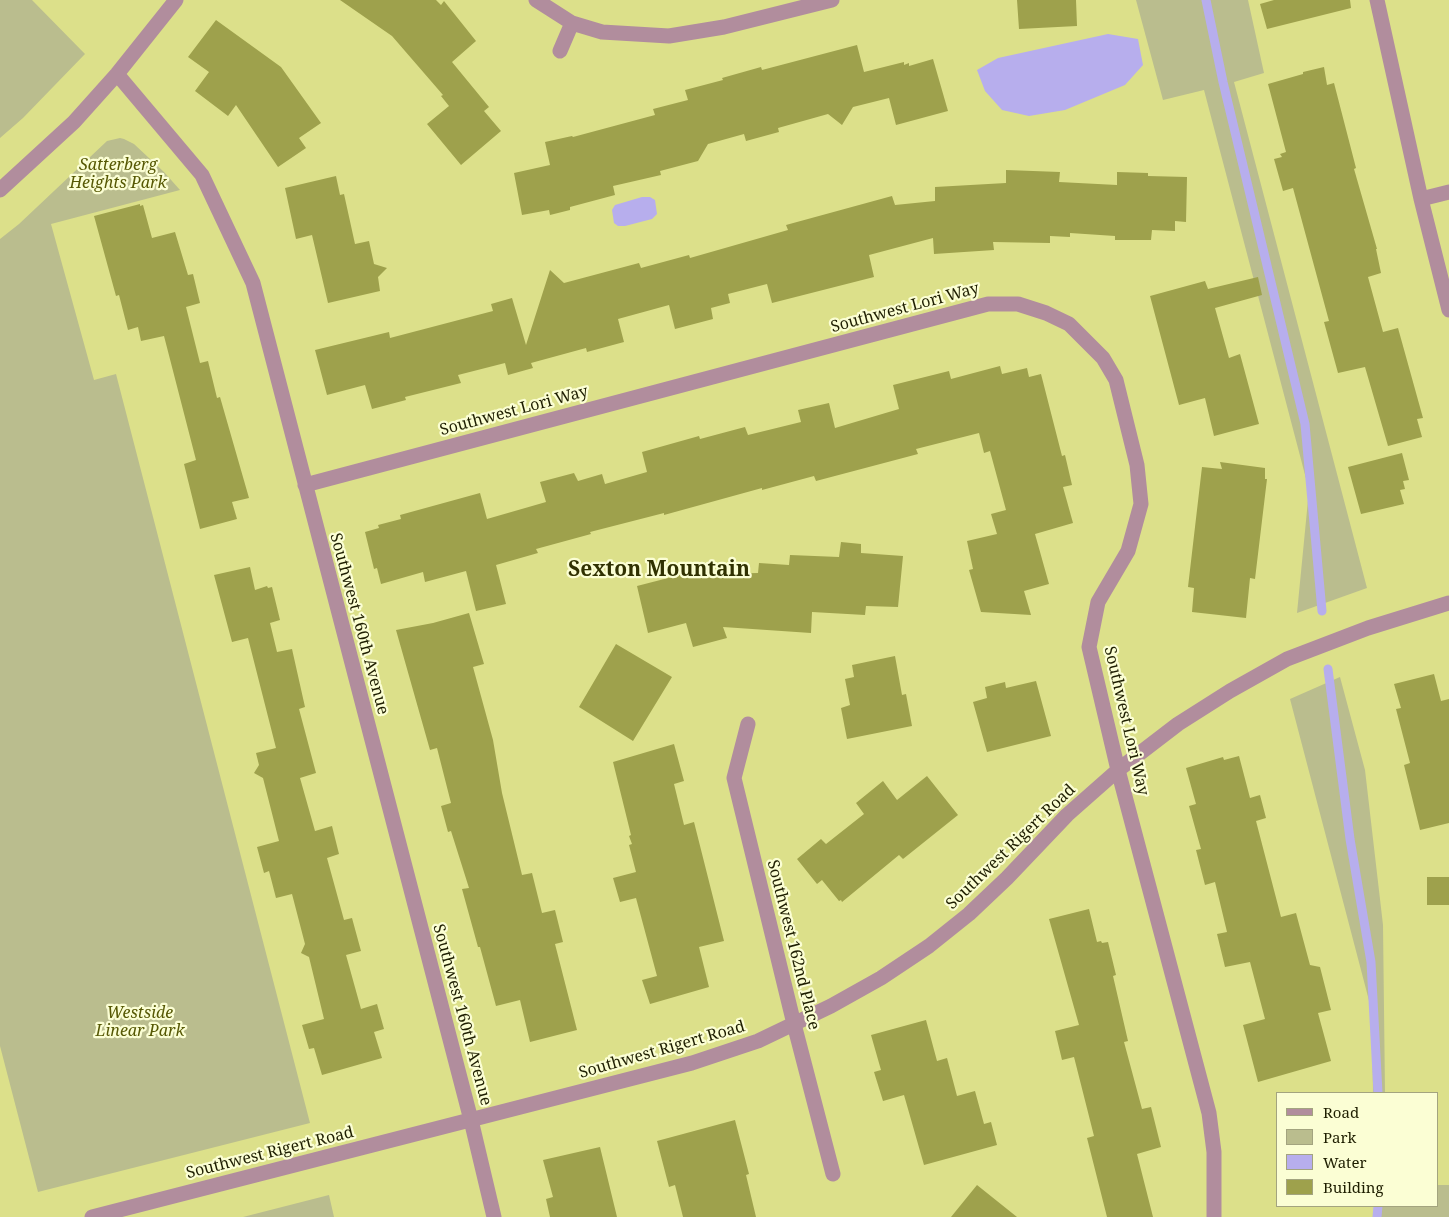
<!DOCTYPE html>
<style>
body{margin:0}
#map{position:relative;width:1449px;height:1217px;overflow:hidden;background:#dce08a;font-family:"Noto Serif",serif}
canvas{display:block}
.legend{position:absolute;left:1276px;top:1092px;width:162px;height:115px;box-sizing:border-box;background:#fbfed4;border:1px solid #a3a47f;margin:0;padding:6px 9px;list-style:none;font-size:15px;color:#1e1e00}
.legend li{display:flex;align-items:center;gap:10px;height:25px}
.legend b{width:25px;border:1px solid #a3a47f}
</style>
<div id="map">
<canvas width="1449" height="1217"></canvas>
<ul class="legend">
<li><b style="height:6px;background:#b18d9d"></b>Road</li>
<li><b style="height:14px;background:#babd8e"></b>Park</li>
<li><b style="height:14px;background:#b7aeed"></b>Water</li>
<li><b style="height:14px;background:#9ea14c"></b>Building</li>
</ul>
</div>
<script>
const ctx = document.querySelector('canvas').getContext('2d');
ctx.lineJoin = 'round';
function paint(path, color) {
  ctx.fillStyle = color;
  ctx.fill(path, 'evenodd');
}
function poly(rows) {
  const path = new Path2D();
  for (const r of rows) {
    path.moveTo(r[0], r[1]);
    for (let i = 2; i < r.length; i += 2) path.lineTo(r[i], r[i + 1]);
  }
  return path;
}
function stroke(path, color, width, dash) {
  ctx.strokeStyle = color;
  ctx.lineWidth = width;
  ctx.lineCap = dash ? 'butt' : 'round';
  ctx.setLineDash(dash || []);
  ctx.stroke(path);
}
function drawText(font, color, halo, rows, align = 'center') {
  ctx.font = font + ' "Noto Serif",serif';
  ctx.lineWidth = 4.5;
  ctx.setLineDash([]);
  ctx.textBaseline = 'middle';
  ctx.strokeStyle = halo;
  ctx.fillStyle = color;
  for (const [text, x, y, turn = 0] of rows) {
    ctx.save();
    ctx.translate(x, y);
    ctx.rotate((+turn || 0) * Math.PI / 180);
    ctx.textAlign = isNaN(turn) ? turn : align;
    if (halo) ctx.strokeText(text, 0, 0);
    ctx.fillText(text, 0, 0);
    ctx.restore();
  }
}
paint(poly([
 [0,0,32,0,85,54,23,118,0,138],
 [1136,0,1248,0,1264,73,1234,82,1367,588,1297,613,1309,490,1204,90,1163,100],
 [120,138,124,139,134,144,164,172,180,190,51,224,94,380,116,374,310,1123,38,1192,0,1046,0,239,19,224,107,141],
 [1340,677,1365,770,1383,925,1385,1093,1373,1093,1372,1012,1290,699],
 [1438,1185,1449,1185,1449,1217,1374,1217,1374,1206,1438,1206],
 [329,1195,334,1217,243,1217]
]), '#babd8e');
paint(poly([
 [1108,34,1138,39,1143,65,1125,85,1065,110,1029,116,1002,110,985,91,977,70,998,58],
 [642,197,650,197,655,200,657,214,652,219,625,226,618,226,614,223,612,210,615,205]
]), '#b7aeed');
stroke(poly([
 [1206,0,1223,82,1305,424,1322,611],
 [1328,669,1350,839,1371,962,1378,1093],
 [1377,1217,1378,1206]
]), '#b7aeed', 9);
paint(poly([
 [340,0,436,0,441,5,444,1,476,41,452,62,489,107,484,111,501,131,461,165,427,124,449,106,441,96,443,95,392,36],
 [1017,0,1076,0,1077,26,1019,29],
 [1274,0,1350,0,1351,8,1267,29,1260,4],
 [216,20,281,67,321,123,299,138,306,148,278,167,236,105,228,116,195,91,209,72,188,57],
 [857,45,864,72,904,62,904,65,909,63,909,66,933,59,948,111,896,125,889,98,853,107,842,125,828,114,778,128,779,132,746,141,744,134,708,144,698,161,660,171,661,175,613,186,615,195,570,207,570,210,550,215,549,210,522,215,514,173,550,165,545,142,572,136,573,137,655,115,653,109,688,100,685,90,723,80,722,78,761,67,762,70],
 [1324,67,1327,85,1334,83,1356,168,1354,169,1377,249,1376,249,1381,273,1368,277,1383,332,1398,328,1423,418,1417,419,1422,437,1388,446,1365,367,1338,373,1324,322,1329,321,1293,188,1283,191,1274,159,1282,157,1280,154,1286,152,1268,84,1303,74,1303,72],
 [1006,170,1060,172,1059,182,1117,185,1117,172,1148,173,1148,176,1187,177,1186,222,1175,221,1175,231,1152,230,1151,240,1115,240,1115,236,1070,233,1070,237,1050,236,1050,243,993,242,994,250,934,254,933,238,869,255,874,277,772,303,767,284,728,294,730,303,711,308,713,319,675,329,669,305,618,319,624,342,587,352,586,348,531,363,533,368,508,375,505,363,458,375,461,383,405,397,406,400,372,409,365,385,327,395,315,350,389,332,390,338,493,311,491,304,512,298,526,345,550,270,564,283,639,263,641,268,689,255,690,258,788,230,786,225,892,196,895,205,935,201,935,187,1006,183],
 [336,176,340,195,344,194,355,244,369,241,374,264,387,268,378,277,380,291,328,303,312,235,296,239,285,188],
 [140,204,140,206,143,205,152,238,175,232,188,275,193,274,200,303,186,307,200,363,208,361,217,398,220,397,249,498,232,502,237,519,200,529,184,464,196,460,164,336,141,341,138,327,128,330,119,295,116,296,94,216],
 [1258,277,1262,295,1215,308,1229,358,1240,354,1259,424,1214,436,1205,398,1179,405,1150,296,1205,281,1208,289],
 [1000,366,1002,374,1027,368,1029,377,1041,374,1062,456,1065,455,1072,485,1063,487,1073,523,1035,534,1049,584,1024,591,1031,615,981,612,969,570,973,569,967,541,997,534,991,514,1006,510,990,451,984,453,979,433,916,449,918,454,816,481,814,476,762,490,762,488,664,515,664,513,590,532,591,534,536,549,538,553,496,565,506,604,476,611,466,571,425,582,423,572,381,584,377,568,374,569,365,532,379,528,378,525,401,519,400,515,480,493,487,519,546,502,540,482,574,473,578,481,602,474,605,484,647,472,642,452,699,436,700,439,745,427,748,435,801,422,798,410,829,403,835,428,899,409,893,385,949,371,951,379],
 [1402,453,1409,480,1403,481,1405,489,1400,490,1404,504,1361,514,1348,467],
 [1220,462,1265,468,1265,479,1267,479,1255,579,1250,578,1246,618,1192,612,1194,588,1188,587,1202,467,1222,469],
 [841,542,861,544,861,553,903,556,898,607,866,606,865,615,812,612,811,633,723,627,727,638,693,647,686,623,648,633,637,586,707,568,709,574,758,573,759,563,789,565,790,555,839,557],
 [250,567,255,590,267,586,268,588,272,587,280,620,270,623,277,652,292,649,305,707,299,709,316,773,300,778,315,831,332,826,339,854,327,858,344,920,352,918,361,951,346,955,361,1009,377,1004,384,1029,374,1032,382,1058,322,1075,314,1048,309,1049,302,1025,324,1019,309,957,301,953,305,944,292,894,276,898,269,871,264,873,257,847,279,841,263,778,254,773,259,765,256,753,276,748,248,638,232,642,214,575],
 [469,613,484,664,473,667,493,740,502,793,522,875,532,873,542,913,555,910,563,942,555,944,577,1030,530,1042,520,1000,496,1006,480,947,478,947,462,889,469,888,451,831,448,832,441,806,451,803,437,748,430,750,396,630,433,623],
 [616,644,672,677,633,741,579,707],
 [895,656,902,695,906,694,912,726,847,739,841,708,850,705,845,679,854,677,852,665],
 [1434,674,1441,701,1449,699,1449,823,1420,830,1404,765,1410,763,1396,709,1401,708,1394,684],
 [1036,681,1051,736,987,752,973,702,987,698,985,687,1005,682,1006,688],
 [674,744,684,781,674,784,684,825,694,822,724,941,699,947,709,987,650,1004,642,980,657,976,636,898,620,902,613,878,636,872,629,845,632,844,629,836,631,835,613,762],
 [1239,756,1250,798,1260,795,1266,818,1256,821,1281,917,1296,913,1310,965,1320,967,1331,1010,1318,1013,1331,1061,1258,1082,1243,1025,1265,1019,1250,962,1225,967,1217,934,1227,932,1215,882,1205,885,1196,850,1201,849,1189,806,1196,804,1186,768,1223,757,1224,760],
 [927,776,958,815,903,859,899,855,842,902,841,900,839,901,822,880,817,884,797,859,821,839,826,844,864,814,856,803,883,781,897,800],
 [1427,877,1449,877,1449,905,1427,905],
 [1089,909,1097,942,1101,941,1102,943,1108,942,1116,975,1113,976,1128,1041,1124,1042,1142,1109,1151,1107,1161,1147,1137,1154,1153,1217,1107,1217,1087,1138,1094,1136,1074,1057,1062,1060,1055,1031,1079,1025,1049,919],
 [926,1020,937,1061,947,1058,957,1096,975,1091,984,1124,991,1122,997,1145,924,1165,904,1095,883,1101,874,1072,881,1070,871,1035],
 [735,1120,749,1174,746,1175,756,1217,683,1217,675,1185,669,1187,657,1141],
 [600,1147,617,1217,550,1217,546,1199,553,1197,543,1160],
 [977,1185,1017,1217,951,1217]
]), '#9ea14c');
stroke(poly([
 [536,0,572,23,602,32,669,36,724,27,832,0],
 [1377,0,1421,199,1449,310],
 [560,51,572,23],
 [117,74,202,175,253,283,471,1120,494,1217],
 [0,190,74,122,117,74,176,0],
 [1421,199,1449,192],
 [305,485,988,304,1018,304,1046,313,1069,324,1103,358,1116,380,1137,465,1141,504,1128,551,1098,602,1089,647,1118,770,1209,1113,1214,1152,1214,1217],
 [748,724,734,778,794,1024,833,1174],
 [92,1217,692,1063,758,1041,831,1006,881,978,929,946,969,914,1007,878,1067,815,1118,770,1178,724,1230,691,1287,659,1368,628,1449,603]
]), '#b18d9d', 15);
drawText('italic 16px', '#565804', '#fbfed4', [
 ["Satterberg",118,165],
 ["Heights Park",118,183],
 ["Westside",140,1013],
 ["Linear Park",140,1031]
]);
drawText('16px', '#1e1e00', '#fbfed4', [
 ["Southwest Lori Way",905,308,-15],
 ["Southwest Lori Way",514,411,-15],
 ["Southwest 160th Avenue",359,624,75],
 ["Southwest Lori Way",1126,721,77],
 ["Southwest Rigert Road",1011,847,-44],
 ["Southwest 162nd Place",793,945,76],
 ["Southwest 160th Avenue",462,1015,75],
 ["Southwest Rigert Road",662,1050,-16],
 ["Southwest Rigert Road",270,1153,-14]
]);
drawText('bold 21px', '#303101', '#fbfed4', [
 ["Sexton Mountain",659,570]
]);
</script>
